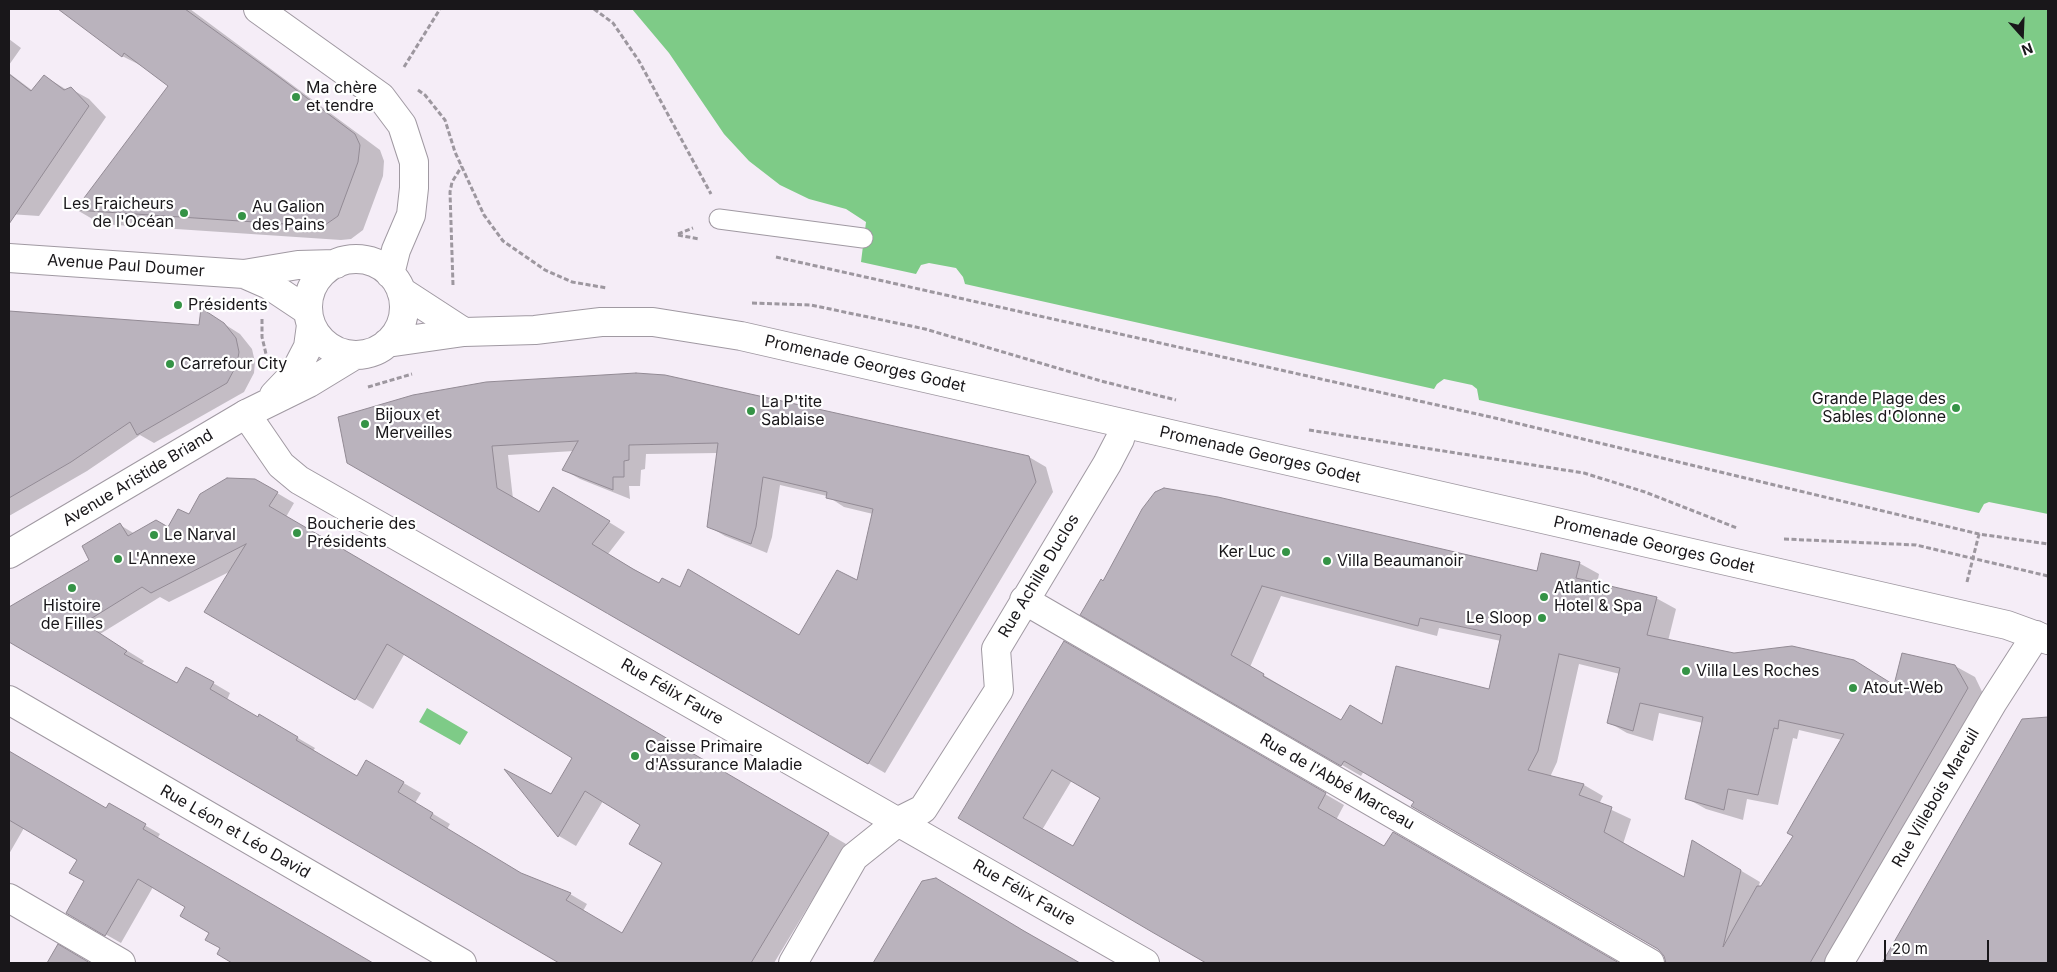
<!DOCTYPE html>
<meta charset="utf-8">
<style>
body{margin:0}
#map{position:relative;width:2057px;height:972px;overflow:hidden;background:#f5edf7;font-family:Inter,sans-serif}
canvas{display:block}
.frame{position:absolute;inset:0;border:10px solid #19171a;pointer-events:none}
.north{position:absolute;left:1997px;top:10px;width:50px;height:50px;-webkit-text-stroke:4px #fff;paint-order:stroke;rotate:160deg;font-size:14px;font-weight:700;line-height:20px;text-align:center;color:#19171a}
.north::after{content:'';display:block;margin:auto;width:18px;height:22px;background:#19171a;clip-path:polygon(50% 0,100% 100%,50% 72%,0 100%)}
.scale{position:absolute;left:1884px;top:940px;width:105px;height:22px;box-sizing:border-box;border:2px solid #19171a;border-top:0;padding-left:6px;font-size:15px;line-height:18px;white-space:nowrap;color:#19171a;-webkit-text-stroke:4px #fff;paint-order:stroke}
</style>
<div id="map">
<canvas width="2057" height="972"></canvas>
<div class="frame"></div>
<div class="north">N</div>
<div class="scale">20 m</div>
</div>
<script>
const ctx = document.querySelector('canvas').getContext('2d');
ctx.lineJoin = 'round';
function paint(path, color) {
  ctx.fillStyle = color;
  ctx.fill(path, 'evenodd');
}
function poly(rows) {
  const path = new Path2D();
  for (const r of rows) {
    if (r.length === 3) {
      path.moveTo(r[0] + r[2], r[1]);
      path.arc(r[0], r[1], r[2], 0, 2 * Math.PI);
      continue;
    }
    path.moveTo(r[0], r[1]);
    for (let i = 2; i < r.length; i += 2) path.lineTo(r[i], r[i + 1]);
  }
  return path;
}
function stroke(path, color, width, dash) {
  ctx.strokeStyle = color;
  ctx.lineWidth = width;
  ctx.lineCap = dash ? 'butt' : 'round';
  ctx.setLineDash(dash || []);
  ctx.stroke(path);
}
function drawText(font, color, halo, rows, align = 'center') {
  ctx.font = font + ' Inter,sans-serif';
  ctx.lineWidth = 4.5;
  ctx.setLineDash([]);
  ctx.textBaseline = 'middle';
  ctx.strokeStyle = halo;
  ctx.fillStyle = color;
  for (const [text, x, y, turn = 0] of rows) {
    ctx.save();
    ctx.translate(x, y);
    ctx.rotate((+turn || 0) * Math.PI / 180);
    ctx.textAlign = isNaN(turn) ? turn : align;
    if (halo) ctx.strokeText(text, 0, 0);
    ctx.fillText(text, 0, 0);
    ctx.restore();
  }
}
paint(poly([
 [632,9,2048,9,2048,514,1989,502,1984,504,1979,513,1479,400,1477,389,1472,385,1444,379,1437,384,1434,389,965,284,963,277,956,268,929,263,921,265,916,274,861,262,866,222,846,209,809,199,780,185,749,161,724,134,669,53],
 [427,708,468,732,460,745,419,722]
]), '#7ecb87');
paint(poly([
 [60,9,190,9,380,150,384,161,383,176,363,230,351,239,341,240,101,224,77,210,169,85,148,69,122,56],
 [9,39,21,48,9,65],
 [9,73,33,91,44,76,67,90,71,89,89,99,106,117,39,216,9,214],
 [202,310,240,334,252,349,255,362,254,373,244,392,154,443,140,435,87,471,9,516,9,313,200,326],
 [486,383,1029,457,1046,467,1053,492,885,773,348,462],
 [574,451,564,470,580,479,630,499,629,486,640,486,641,470,645,469,646,454,718,453,708,526,725,536,767,553,772,537,780,485,827,496,844,507,873,514,858,582,799,636,680,589,659,584,608,554,625,532,570,498,539,514,513,499,508,455],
 [255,480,294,503,286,517,846,844,774,963,562,963,9,640,9,608,91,560,120,525,135,534,168,529],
 [231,571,206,611,373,709,405,653,574,757,551,796,509,773,559,836,576,846,603,801,642,824,664,863,623,934,583,911,587,904,570,894,523,875,447,829,450,824,415,803,421,793,367,762,358,778,313,751,315,748,260,716,258,719,227,700,230,693,213,683,177,685,141,665,144,661,100,634,160,597,169,602],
 [1579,563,1599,574,1597,584,1656,598,1676,609,1668,641,1895,686,1955,666,1975,677,1986,700,1835,963,1667,963,1665,955,1659,948,1416,801,1364,771,1361,776,1082,614,1104,582,1538,572],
 [1281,596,1437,636,1439,628,1501,641,1490,690,1383,725,1342,722,1250,667],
 [1579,664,1620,674,1608,722,1627,733,1653,741,1659,713,1703,723,1686,798,1706,809,1743,820,1747,799,1778,805,1793,738,1797,739,1799,730,1842,740,1794,836,1761,888,1758,888,1760,882,1693,842,1684,879,1623,844,1631,819,1599,804,1603,796,1584,785,1550,777,1557,762],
 [1065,643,1344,805,1336,820,1385,847,1394,834,1617,963,1209,963,960,818],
 [1072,780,1101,797,1073,848,1042,830],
 [2048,718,2048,963,2000,963,2009,909,1978,963,1883,963,2023,720],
 [9,752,107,810,110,805,160,834,157,839,370,963,235,963,219,954,222,948,186,907,153,887,121,943,68,913,86,881,78,859,24,828,9,854],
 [936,880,1079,963,874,963,922,882]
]), '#0003');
const building = poly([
 [58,9,185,9,275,74,355,134,360,145,358,162,338,216,325,225,315,226,75,210,168,86,124,53,122,57,58,9],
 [9,74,31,91,44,75,64,90,71,87,89,106,9,224,9,74],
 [201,308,224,323,236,338,239,352,237,364,227,383,137,435,130,422,71,462,9,498,9,311,199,325,201,308],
 [636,373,665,375,1029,456,1036,482,868,764,347,463,338,417,413,395,486,382,636,373],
 [578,441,562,470,613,490,613,477,624,477,624,461,629,460,629,445,718,443,707,527,751,544,756,527,763,477,827,492,826,498,873,509,857,580,837,570,799,635,688,569,680,587,662,578,659,583,633,569,592,544,610,521,553,487,539,512,497,488,492,446,578,441],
 [227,478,255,479,278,492,269,506,829,833,751,963,559,963,9,642,9,607,89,560,82,546,120,523,128,536,156,520,168,527,178,509,189,514,200,494,227,478],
 [246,544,204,612,355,700,387,644,572,758,551,794,504,769,558,837,585,791,640,825,629,844,662,863,622,933,566,900,571,893,521,873,430,818,433,813,398,792,404,782,366,760,357,776,296,740,298,737,259,714,258,717,210,689,214,682,186,667,177,683,124,654,127,651,84,623,142,587,151,593,246,544],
 [1164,488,1218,497,1537,571,1541,553,1580,562,1576,578,1657,597,1647,635,1734,653,1792,646,1854,660,1894,685,1902,653,1955,665,1968,688,1810,963,1666,963,1664,956,1658,949,1411,806,1414,802,1344,761,1341,766,1080,615,1101,579,1103,581,1142,509,1155,492,1164,488],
 [1262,586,1418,626,1420,618,1501,635,1489,689,1396,666,1382,724,1350,705,1341,720,1263,676,1264,674,1231,655,1262,586],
 [1559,654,1620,668,1607,723,1633,731,1640,703,1703,717,1685,799,1724,810,1728,789,1758,795,1774,728,1778,729,1779,720,1844,734,1787,833,1793,836,1761,886,1757,886,1723,947,1741,870,1692,840,1684,877,1604,832,1612,807,1579,795,1584,784,1528,770,1538,751,1559,654],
 [1064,641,1326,793,1318,808,1384,846,1393,832,1619,963,1206,963,1152,932,958,818,1064,641],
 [1052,770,1100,798,1073,846,1023,818,1052,770],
 [2048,717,2048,963,1882,963,2022,719,2048,717],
 [9,751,106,808,109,803,146,824,143,829,373,963,232,963,217,954,220,948,205,940,209,933,180,916,185,907,138,879,105,936,66,913,84,881,69,873,77,860,9,820,9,751],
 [936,878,1024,931,1080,963,873,963,922,881,936,878],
 [58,944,90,963,47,963,58,944]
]);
paint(building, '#bab3bd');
stroke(building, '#928a94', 1);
const service = poly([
 [719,219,863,238]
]);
const minor = poly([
 [246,414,281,465,299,480,1145,963],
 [1024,600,1650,963],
 [9,700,462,963],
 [9,898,121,963],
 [793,963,854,857,899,821,923,809,999,690,996,649,1107,464,1120,439,1124,424],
 [1839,963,1993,702,2036,635]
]);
const tertiary = poly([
 [258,9,381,97,402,125,414,162,414,188,411,215,396,250,390,274],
 [9,258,244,274,269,285,308,311],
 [356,307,48],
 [244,274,298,265,336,264],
 [401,291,464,332],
 [387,343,464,332,535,330,601,322,653,322,741,336,2007,625,2048,640],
 [274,395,294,374,308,347,311,325],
 [9,554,246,414,309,383,355,355]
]);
stroke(service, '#a099a2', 21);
stroke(minor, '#a099a2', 30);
stroke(tertiary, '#a099a2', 30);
stroke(poly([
 [594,9,613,23,639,61,711,194],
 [404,67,440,9],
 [418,90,425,95,445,120,455,152,484,215,503,241,545,270,572,282,607,288],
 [678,234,693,228],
 [678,235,699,239],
 [776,257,1495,418,1979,534,2048,544],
 [453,285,450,192,452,182,462,166],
 [752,303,811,305,925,329,1101,381,1176,400],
 [262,319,262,337,266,354],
 [368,387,412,374],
 [1309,430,1584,473,1645,492,1737,528],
 [1784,539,1916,545,2048,576],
 [1967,582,1979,534]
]), '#9d979f', 3, [5, 2.5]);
stroke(service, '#fff', 19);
stroke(minor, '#fff', 28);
stroke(tertiary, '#fff', 28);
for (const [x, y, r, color] of [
 [296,97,5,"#359346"],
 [184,213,5,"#359346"],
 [242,216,5,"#359346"],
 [178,305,5,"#359346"],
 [170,364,5,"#359346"],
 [1956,408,5,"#359346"],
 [751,411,5,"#359346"],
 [365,424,5,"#359346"],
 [297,533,5,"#359346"],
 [154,535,5,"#359346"],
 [1286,552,5,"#359346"],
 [118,559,5,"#359346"],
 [1327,561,5,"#359346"],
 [72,588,5,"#359346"],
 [1544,597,5,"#359346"],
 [1542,618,5,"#359346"],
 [1686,671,5,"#359346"],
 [1853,688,5,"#359346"],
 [635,756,5,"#359346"]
]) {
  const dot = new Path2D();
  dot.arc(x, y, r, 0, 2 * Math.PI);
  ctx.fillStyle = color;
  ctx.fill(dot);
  stroke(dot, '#fff', 2);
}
drawText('16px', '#19171a', '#fff', [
 ["Ma chère",306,88],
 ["et tendre",306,106],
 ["Les Fraicheurs",174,204,"right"],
 ["de l'Océan",174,222,"right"],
 ["Au Galion",252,207],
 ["des Pains",252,225],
 ["Présidents",188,305],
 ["Carrefour City",180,364],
 ["Grande Plage des",1946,399,"right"],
 ["Sables d'Olonne",1946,417,"right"],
 ["La P'tite",761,402],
 ["Sablaise",761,420],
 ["Bijoux et",375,415],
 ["Merveilles",375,433],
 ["Boucherie des",307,524],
 ["Présidents",307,542],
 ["Le Narval",164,535],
 ["Ker Luc",1276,552,"right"],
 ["L'Annexe",128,559],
 ["Villa Beaumanoir",1337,561],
 ["Atlantic",1554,588],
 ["Hotel & Spa",1554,606],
 ["Histoire",72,606,"center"],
 ["de Filles",72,624,"center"],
 ["Le Sloop",1532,618,"right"],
 ["Villa Les Roches",1696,671],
 ["Atout-Web",1863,688],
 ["Caisse Primaire",645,747],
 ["d'Assurance Maladie",645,765]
], 'left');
drawText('16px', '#19171a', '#fff', [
 ["Avenue Paul Doumer",126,266,4],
 ["Promenade Georges Godet",865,364,13],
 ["Promenade Georges Godet",1260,455,13],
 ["Avenue Aristide Briand",138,478,-31],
 ["Promenade Georges Godet",1654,545,13],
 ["Rue Achille Duclos",1039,576,-59],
 ["Rue Félix Faure",672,692,30],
 ["Rue de l'Abbé Marceau",1337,782,30],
 ["Rue Villebois Mareuil",1936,798,-60],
 ["Rue Léon et Léo David",235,832,30],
 ["Rue Félix Faure",1024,893,30]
]);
</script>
